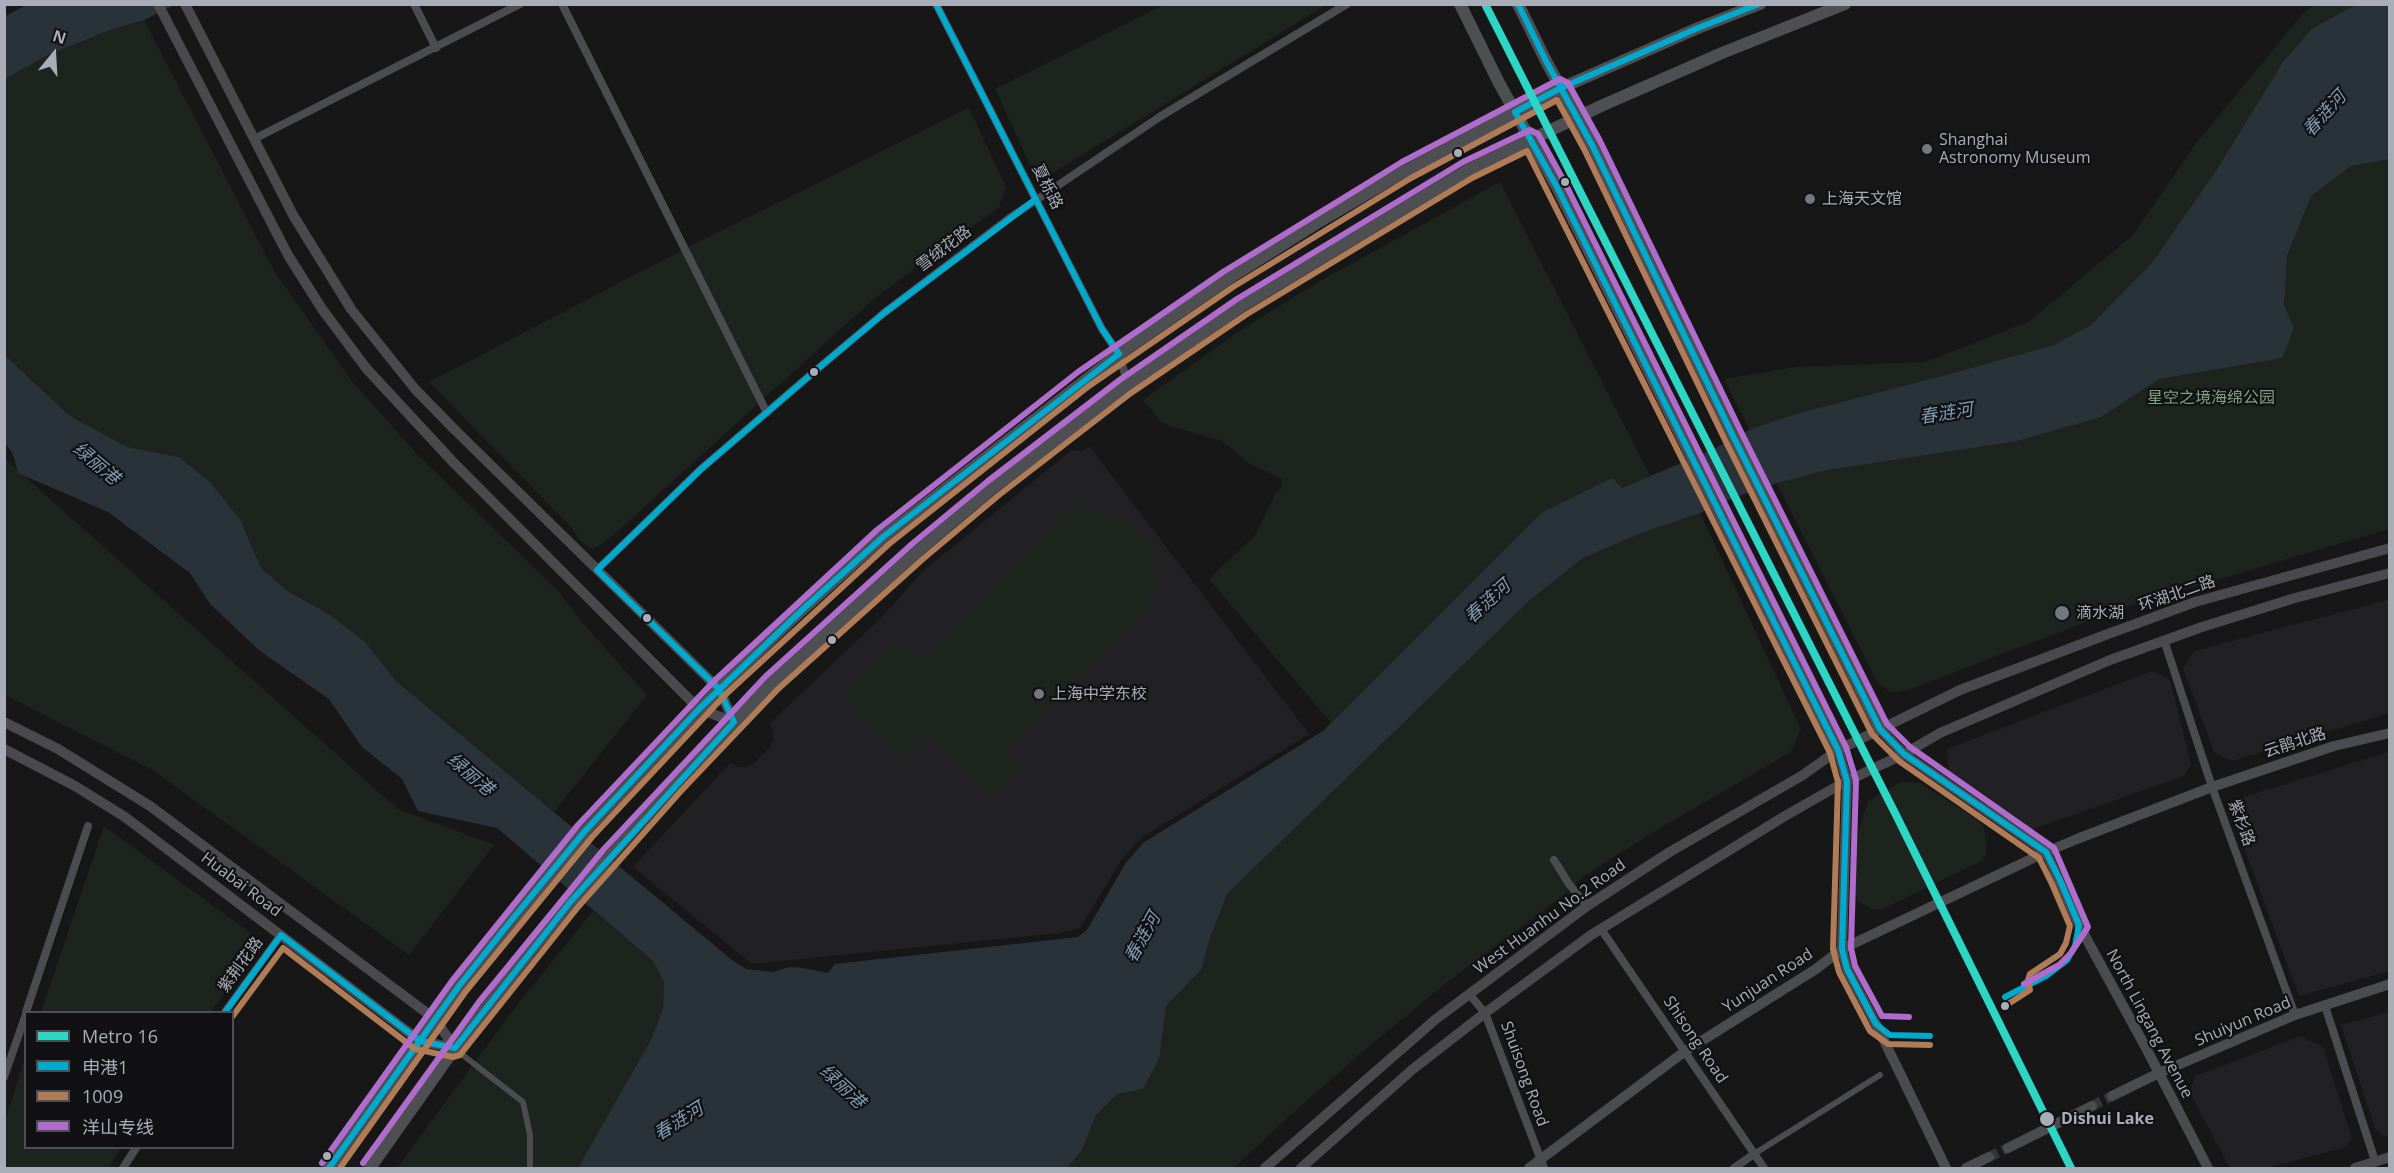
<!DOCTYPE html>
<meta charset="utf-8">
<style>
body{margin:0}
#map{position:relative;width:2394px;height:1173px;overflow:hidden;background:#171717;font-family:"Open Sans","Noto Sans SC",sans-serif}
canvas{display:block}
.frame{position:absolute;inset:0;border:6px solid #a8adb8;pointer-events:none}
.legend{position:absolute;left:24px;top:1011px;width:210px;height:138px;box-sizing:border-box;background:#111113;border:2px solid #4d4f55;margin:0;padding:8px 10px;list-style:none;font-size:18px;color:#a8adb8}
.legend li{display:flex;align-items:center;gap:12px;height:30px}
.legend b{width:30px;border:2px solid #4d4f55}
.north{position:absolute;left:24px;top:24px;width:60px;height:60px;-webkit-text-stroke:4px #111113;paint-order:stroke;rotate:18deg;font-size:16px;font-weight:700;line-height:24px;text-align:center;color:#a8adb8}
.north::after{content:'';display:block;margin:auto;width:21px;height:27px;background:#a8adb8;clip-path:polygon(50% 0,100% 100%,50% 72%,0 100%)}
</style>
<div id="map">
<canvas width="2394" height="1173"></canvas>
<div class="frame"></div>
<ul class="legend">
<li><b style="height:8px;background:#2cd5c4"></b>Metro 16</li>
<li><b style="height:8px;background:#00a9ce"></b>申港1</li>
<li><b style="height:8px;background:#b07c57"></b>1009</li>
<li><b style="height:8px;background:#b06ccc"></b>洋山专线</li>
</ul>
<div class="north">N</div>
</div>
<script>
const ctx = document.querySelector('canvas').getContext('2d');
ctx.lineJoin = 'round';
function paint(path, color) {
  ctx.fillStyle = color;
  ctx.fill(path, 'evenodd');
}
function poly(rows) {
  const path = new Path2D();
  for (const r of rows) {
    path.moveTo(r[0], r[1]);
    for (let i = 2; i < r.length; i += 2) path.lineTo(r[i], r[i + 1]);
  }
  return path;
}
function stroke(path, color, width, dash) {
  ctx.strokeStyle = color;
  ctx.lineWidth = width;
  ctx.lineCap = dash ? 'butt' : 'round';
  ctx.setLineDash(dash || []);
  ctx.stroke(path);
}
function drawText(font, color, halo, rows, align = 'center') {
  ctx.font = font + ' "Open Sans","Noto Sans SC",sans-serif';
  ctx.lineWidth = 4.5;
  ctx.setLineDash([]);
  ctx.textBaseline = 'middle';
  ctx.strokeStyle = halo;
  ctx.fillStyle = color;
  for (const [text, x, y, turn = 0] of rows) {
    ctx.save();
    ctx.translate(x, y);
    ctx.rotate((+turn || 0) * Math.PI / 180);
    ctx.textAlign = isNaN(turn) ? turn : align;
    if (halo) ctx.strokeText(text, 0, 0);
    ctx.fillText(text, 0, 0);
    ctx.restore();
  }
}
paint(poly([
 [1089,446,1309,734,1141,838,1122,859,1080,928,1060,933,752,964,633,867,730,763,738,767,746,767,755,762,770,747,774,739,773,731,769,724,882,617,923,571,1072,450,1082,451],
 [2388,600,2390,601,2389,713,2232,761,2214,752,2183,668,2194,651],
 [2152,671,2170,680,2191,763,2184,776,2030,830,1949,774,1947,749],
 [2389,752,2389,971,2299,996,2227,802],
 [2389,1012,2389,1136,2383,1136,2375,1128,2341,1025],
 [2301,1036,2323,1047,2352,1139,2346,1147,2267,1168,2230,1168,2190,1093,2195,1076]
]), '#212123');
paint(poly([
 [1164,5,1326,5,1056,171,1041,176,1029,162,995,89],
 [2315,5,2389,5,2389,529,2125,607,1916,687,1900,692,1890,692,1877,682,1724,379,1795,367,1925,362,2028,322,2133,235,2194,146,2305,11],
 [144,20,274,271,351,380,416,453,560,593,582,622,647,695,554,812,396,681,364,641,330,615,286,590,261,568,240,519,210,482,179,457,127,447,70,416,5,354,4,79,48,55,110,30],
 [969,108,1006,187,999,207,875,298,609,539,593,549,582,543,570,526,429,382,688,247],
 [1500,182,1650,476,1621,488,1541,513,1331,723,1209,579,1256,534,1275,494,1281,489,1282,479,1250,464,1222,441,1170,426,1160,421,1143,400,1242,329,1320,281],
 [4,458,398,809,494,845,409,955,154,771,5,695],
 [1078,498,1089,508,1087,511,1110,513,1132,524,1149,545,1156,569,1156,584,1153,596,1144,610,1006,752,1020,767,992,797,929,736,905,760,842,698,900,639,922,659],
 [1700,513,1801,729,1791,752,1657,830,1581,878,1563,896,1446,983,1361,1053,1285,1120,1234,1168,1067,1168,1082,1150,1096,1115,1117,1094,1143,1089,1159,1059,1166,1006,1201,970,1210,938,1227,894,1529,601,1583,558,1639,534],
 [1900,782,1920,783,1978,820,1984,827,1987,851,1983,860,1883,909,1875,910,1859,902,1855,894,1853,850,1868,801],
 [104,826,249,932,253,951,211,1012,41,1012],
 [593,911,653,961,664,982,663,1008,652,1038,578,1168,397,1168,517,1005],
 [25,1058,26,1148,121,1148,108,1168,5,1168,5,1121]
]), '#1d241e');
paint(poly([
 [27,5,175,5,144,20,110,30,48,55,5,79,5,16],
 [2356,5,2389,5,2389,159,2351,166,2311,196,2287,255,2284,305,2294,328,2282,358,2159,379,2101,417,2017,441,1827,470,1777,483,1736,497,1700,513,1639,534,1583,558,1529,601,1227,894,1210,938,1201,970,1166,1006,1159,1059,1143,1089,1117,1094,1096,1115,1082,1150,1067,1168,578,1168,652,1038,663,1008,664,982,653,961,497,828,418,811,402,779,362,747,329,699,260,651,210,604,190,573,108,512,18,473,13,454,5,443,4,354,70,416,127,447,179,457,210,482,240,519,261,568,286,590,330,615,364,641,396,681,732,960,746,969,773,972,790,967,803,968,828,973,835,964,1078,937,1087,930,1125,864,1143,843,1323,731,1541,513,1612,478,1622,488,1712,450,1751,429,1796,414,1954,373,2054,345,2091,325,2152,263,2218,168,2283,62,2313,28]
]), '#2a3239');
stroke(poly([
 [2092,1106,2112,1096],
 [1989,1157,2008,1148]
]), '#343537', 10, [10, 5]);
stroke(poly([
 [455,1049,523,1102,530,1135,530,1168],
 [1754,1154,1880,1075]
]), '#4b4c50', 6);
stroke(poly([
 [414,4,436,48],
 [562,4,767,413],
 [936,4,1102,329,1119,354,1128,385],
 [254,139,520,4],
 [597,570,701,469,815,371,884,313,1011,217,1161,116,1347,4],
 [2164,640,2212,787,2295,1015],
 [1554,860,1569,884,1587,906],
 [1601,929,1764,1168],
 [1469,994,1485,1013,1544,1168],
 [2325,1006,2375,1161],
 [26,1012,88,826],
 [225,1012,281,935],
 [4,1077,26,1014],
 [123,1168,136,1148],
 [1734,1168,1754,1154]
]), '#4b4c50', 8);
stroke(poly([
 [1880,729,1904,754,2046,852,2079,925,2146,1048,2208,1168],
 [1838,750,1847,781,1842,949,1847,969,1876,1024,1946,1168],
 [2112,1096,2159,1073,2295,1015,2390,984],
 [2008,1148,2092,1106],
 [1529,1168,1684,1052,1816,969,1842,949,2046,852,2077,839,2212,787,2334,746,2390,733],
 [1966,1168,1989,1157]
]), '#4b4c50', 10);
stroke(poly([
 [158,4,288,255,322,309,366,368,453,462,699,709,734,722],
 [185,4,293,215,351,309,415,389,454,429,719,689,734,722],
 [4,722,58,749,150,806,435,1019,455,1048],
 [4,749,75,786,125,817,420,1041,455,1048],
 [1265,1168,1436,1019,1587,906,1668,853,1803,775,1838,750,1960,690,2100,637,2195,602,2390,548],
 [1301,1168,1413,1069,1485,1013,1591,935,1785,816,1841,784,1904,754,1940,733,2110,660,2202,627,2295,598,2390,573],
 [2355,1168,2390,1157]
]), '#4a4a4e', 10);
stroke(poly([
 [1460,4,1499,83,1557,187,1838,750],
 [1518,4,1546,61,1592,145,1733,436,1880,729],
 [329,1168,459,986,585,831,719,689,802,610,883,537,1119,354,1228,279,1322,220,1407,170,1561,88,1698,28,1760,4],
 [370,1168,455,1048,531,951,611,855,674,785,772,683,918,551,993,488,1128,385,1242,306,1468,170,1601,106,1722,53,1845,4]
]), '#4d4f52', 12);
stroke(poly([
 [1518,4,1546,61,1592,145,1733,436,1880,729,1904,754,2046,852,2060,880,2079,925,2075,946,2067,960,2046,976,2005,997],
 [1759,4,1698,28,1561,88,1515,112,1557,187,1838,750,1847,781,1842,949,1847,969,1876,1024,1890,1035,1930,1036],
 [225,1012,281,935,420,1041,455,1048,571,901,734,722,719,689,597,570,701,469,815,371,884,313,1036,199],
 [329,1168,459,986,510,922,585,831,699,709,802,610,883,537,1119,354,1102,329,936,4]
]), '#00a9ce', 6);
stroke(poly([
 [232,1017,283,948,415,1049,453,1057,460,1055,578,907,681,791,778,689,924,558,999,495,1131,393,1247,314,1472,178,1527,151,1830,753,1838,782,1833,949,1839,972,1870,1031,1888,1044,1930,1045],
 [340,1168,466,991,592,837,725,695,889,544,1089,386,1233,287,1411,178,1557,100,1584,149,1725,440,1872,734,1899,761,2039,858,2052,884,2070,926,2066,943,2060,954,2030,974,2028,980,2030,990,2005,1006]
]), '#b07c57', 6);
stroke(poly([
 [322,1163,452,981,578,825,713,682,877,530,1078,372,1223,272,1402,162,1560,79,1568,83,1600,141,1741,432,1887,724,1910,747,2054,848,2088,927,2071,953,2059,965,2024,984],
 [363,1163,479,1002,604,849,765,677,912,544,988,481,1121,379,1237,299,1463,162,1530,130,1538,134,1565,183,1846,747,1856,780,1851,948,1855,966,1882,1016,1909,1017]
]), '#b06ccc', 6);
stroke(poly([
 [1485,4,1896,815,2071,1168]
]), '#2cd5c4', 8);
for (const [x, y, r, color] of [
 [1927,149,6,"#757880"],
 [1458,153,5,"#a8adb8"],
 [1565,182,5,"#a8adb8"],
 [1810,199,6,"#757880"],
 [814,372,5,"#a8adb8"],
 [2062,613,8,"#757880"],
 [647,618,5,"#a8adb8"],
 [832,640,5,"#a8adb8"],
 [1039,694,6,"#757880"],
 [2005,1006,5,"#a8adb8"],
 [2047,1119,8,"#a8adb8"],
 [327,1156,5,"#a8adb8"]
]) {
  const dot = new Path2D();
  dot.arc(x, y, r, 0, 2 * Math.PI);
  ctx.fillStyle = color;
  ctx.fill(dot);
  stroke(dot, '#111113', 2);
}
drawText('16px', '#a8adb8', '#111113', [
 ["Shanghai",1939,140],
 ["Astronomy Museum",1939,158],
 ["上海天文馆",1822,199],
 ["滴水湖",2076,613],
 ["上海中学东校",1051,694]
], 'left');
drawText('16px', '#a8adb8', '#111113', [
 ["夏栎路",1047,187,63],
 ["雪绒花路",944,249,-37],
 ["环湖北二路",2177,594,-19],
 ["云鹃北路",2295,743,-18],
 ["紫杉路",2241,823,70],
 ["Huabai Road",241,885,37],
 ["West Huanhu No.2 Road",1550,917,-36],
 ["紫荆花路",241,965,-54],
 ["Yunjuan Road",1768,981,-33],
 ["Shuiyun Road",2243,1022,-23],
 ["North Lingang Avenue",2149,1024,62],
 ["Shisong Road",1695,1040,56],
 ["Shuisong Road",1524,1074,70]
]);
drawText('16px', '#7fa381', '#111113', [
 ["星空之境海绵公园",2211,398]
]);
drawText('bold 16px', '#a8adb8', '#111113', [
 ["Dishui Lake",2061,1119]
], 'left');
drawText('italic 18px', '#7f9bb3', '#111113', [
 ["春涟河",2325,114,-48],
 ["春涟河",1946,414,-9],
 ["绿丽港",96,464,40],
 ["春涟河",1488,602,-42],
 ["绿丽港",470,775,40],
 ["春涟河",1143,938,-61],
 ["绿丽港",842,1087,43],
 ["春涟河",679,1122,-32]
]);
</script>
